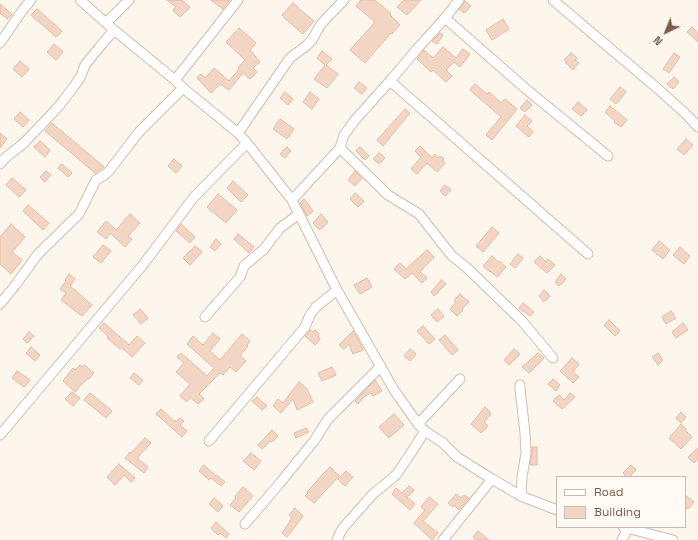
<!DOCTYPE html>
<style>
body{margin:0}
#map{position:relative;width:698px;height:540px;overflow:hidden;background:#fdf6ec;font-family:"Space Grotesk",sans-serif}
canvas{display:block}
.legend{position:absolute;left:556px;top:476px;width:130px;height:52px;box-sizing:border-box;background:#fffaf3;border:1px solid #cabbb1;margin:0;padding:5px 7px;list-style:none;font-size:12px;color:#7a5c4d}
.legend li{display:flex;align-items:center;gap:8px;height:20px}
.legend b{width:20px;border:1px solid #cabbb1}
.north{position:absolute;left:646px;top:12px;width:40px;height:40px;-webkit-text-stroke:3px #fffaf3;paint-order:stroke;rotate:223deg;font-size:11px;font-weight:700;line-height:16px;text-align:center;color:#7a5c4d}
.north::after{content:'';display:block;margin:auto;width:14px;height:18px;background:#7a5c4d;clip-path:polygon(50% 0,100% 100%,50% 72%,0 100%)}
</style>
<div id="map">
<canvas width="698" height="540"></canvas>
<ul class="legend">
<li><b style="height:5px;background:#fff"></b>Road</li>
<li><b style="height:11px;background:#f3d5c3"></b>Building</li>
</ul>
<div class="north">N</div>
</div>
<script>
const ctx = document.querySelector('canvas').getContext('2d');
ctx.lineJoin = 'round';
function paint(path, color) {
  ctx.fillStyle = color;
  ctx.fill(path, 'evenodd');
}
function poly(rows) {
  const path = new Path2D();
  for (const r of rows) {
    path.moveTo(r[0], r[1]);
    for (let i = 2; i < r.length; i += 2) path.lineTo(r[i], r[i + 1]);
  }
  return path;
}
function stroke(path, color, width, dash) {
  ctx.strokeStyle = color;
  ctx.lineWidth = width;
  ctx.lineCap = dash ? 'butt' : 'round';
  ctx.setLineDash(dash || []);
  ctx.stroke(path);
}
const building = poly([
 [167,0,182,0,190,7,180,17,173,10,176,7,167,0],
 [211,0,230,0,223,9,211,0],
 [361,0,375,0,391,14,390,15,400,25,392,34,391,33,365,63,350,50,375,22,356,6,361,0],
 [404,0,421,0,407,15,397,7,404,0],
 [465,1,471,6,464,13,459,9,465,1],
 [293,3,298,7,298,8,314,21,303,34,288,21,282,15,293,3],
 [0,4,12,14,7,19,0,13,0,4],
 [37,9,62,31,56,37,47,29,31,15,37,9],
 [503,19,509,29,492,40,486,30,503,19],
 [692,27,698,33,698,42,687,32,692,27],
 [239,28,256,43,250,50,260,62,253,68,257,72,250,79,243,73,229,90,220,84,211,93,197,78,201,74,205,78,214,68,229,81,239,69,238,68,245,60,226,42,239,28],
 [440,33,443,35,437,44,432,41,440,33],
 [54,44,63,52,56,60,47,52,54,44],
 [443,47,456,58,463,49,470,54,460,67,454,62,446,70,452,76,446,82,433,70,431,72,417,59,424,50,433,58,443,47],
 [322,51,332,59,326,65,338,74,327,88,314,79,325,65,317,58,322,51],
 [571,53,577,58,575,60,579,63,573,70,566,63,567,62,564,60,571,53],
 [674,53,680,57,669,73,663,69,674,53],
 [20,61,29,69,22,77,13,69,20,61],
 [674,77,679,82,673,89,667,84,674,77],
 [359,82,367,88,362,94,354,88,359,82],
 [475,84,487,94,489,92,501,103,505,99,517,109,492,140,486,135,501,117,470,90,475,84],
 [620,87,626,92,616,104,610,99,620,87],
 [285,92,293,99,288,105,280,98,285,92],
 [310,92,319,99,312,109,303,102,310,92],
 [527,100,532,105,525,112,520,108,527,100],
 [578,102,587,110,581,116,572,109,578,102],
 [610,106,627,120,621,127,614,122,615,121,605,112,610,106],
 [405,109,410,113,383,146,377,140,405,109],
 [20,112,29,120,23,127,14,119,20,112],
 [525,115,532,121,527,126,533,132,529,137,516,126,525,115],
 [280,119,294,129,287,139,273,129,280,119],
 [52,123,104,167,95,173,45,131,52,123],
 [0,133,7,139,0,148,0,133],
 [686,139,693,145,684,155,677,149,686,139],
 [40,141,50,150,45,157,34,147,40,141],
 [420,146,432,158,435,154,438,158,440,156,444,159,442,161,445,163,437,172,427,163,417,174,411,169,421,157,415,151,420,146],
 [287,147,291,151,285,158,280,154,287,147],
 [360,147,369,156,365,160,356,151,360,147],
 [379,153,385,158,379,164,373,159,379,153],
 [174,159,182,166,176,173,168,166,174,159],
 [62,164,72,173,68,177,58,168,62,164],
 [46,171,51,175,45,182,40,177,46,171],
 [355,171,362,178,355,186,348,180,355,171],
 [12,178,26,190,19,197,6,185,12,178],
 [233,181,248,195,241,202,227,188,233,181],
 [445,185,451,190,445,196,440,191,445,185],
 [355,193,364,201,358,207,350,199,355,193],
 [218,194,237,210,226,223,207,207,218,194],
 [304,199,313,211,307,216,300,203,304,199],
 [28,205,49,223,43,230,23,211,28,205],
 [130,214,140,223,128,236,132,239,125,247,110,233,106,239,97,232,106,221,116,230,130,214],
 [321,214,328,222,320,230,313,223,321,214],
 [11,224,25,237,12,252,22,260,11,274,0,264,0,237,11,224],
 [181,224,195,237,190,243,176,231,181,224],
 [492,227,499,233,483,252,476,246,492,227],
 [238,234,254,247,249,253,234,239,238,234],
 [216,239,221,244,215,251,210,247,216,239],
 [659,241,670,250,663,259,652,250,659,241],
 [103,245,111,251,101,263,93,257,103,245],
 [195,246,202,252,190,265,183,258,195,246],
 [680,247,690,256,684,264,673,255,680,247],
 [427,250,434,257,420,272,427,278,422,283,412,273,405,279,394,269,400,263,406,269,427,250],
 [518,254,523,258,515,268,510,264,518,254],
 [492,256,498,262,499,261,506,267,497,277,490,271,490,272,483,266,492,256],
 [540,256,546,262,548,259,555,265,547,273,534,262,540,256],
 [69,274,75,279,70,286,92,305,82,316,61,300,66,293,60,289,66,281,65,280,69,274],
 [561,274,566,279,559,286,555,282,561,274],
 [367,278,372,287,360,294,354,285,367,278],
 [441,280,446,284,434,296,431,292,441,280],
 [544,290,550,296,544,302,539,296,544,290],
 [460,294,469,302,462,309,463,310,457,316,450,309,456,302,454,300,460,294],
 [523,303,534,312,530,316,519,308,523,303],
 [140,309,148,318,141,324,133,315,140,309],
 [438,309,444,316,437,322,431,315,438,309],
 [671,311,676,318,666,324,662,317,671,311],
 [609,320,620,331,615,336,604,325,609,320],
 [104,323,129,345,137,336,145,343,132,357,122,348,120,349,107,338,108,336,99,328,104,323],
 [683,323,688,330,676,338,672,332,683,323],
 [423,326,435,339,429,344,417,331,423,326],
 [310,330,313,332,315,330,319,334,318,336,320,339,315,345,305,336,310,330],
 [353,331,359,341,363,350,353,354,349,344,344,349,339,345,353,331],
 [29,332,34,336,27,343,23,339,29,332],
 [213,333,220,339,210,351,220,360,242,334,250,341,247,345,248,346,240,356,246,361,236,372,230,367,223,375,220,373,199,394,204,399,198,404,190,397,187,402,180,396,190,384,176,372,184,363,177,357,181,353,207,376,214,368,187,344,193,336,203,345,213,333],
 [445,335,458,350,452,355,439,340,445,335],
 [31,347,40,355,35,361,26,353,31,347],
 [410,349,416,354,410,361,404,356,410,349],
 [514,349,520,354,509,365,504,360,514,349],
 [538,353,544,358,529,373,522,367,538,353],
 [658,353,663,360,658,365,652,357,658,353],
 [572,358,579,364,573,372,579,377,573,383,560,371,572,358],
 [80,365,82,367,84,365,94,373,89,379,88,378,81,385,75,392,63,381,73,368,75,370,80,365],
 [332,367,336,375,322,381,318,373,332,367],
 [17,371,30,380,24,387,12,378,17,371],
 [134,373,143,380,139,385,130,378,134,373],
 [553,379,560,385,556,391,548,384,553,379],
 [375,380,382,391,373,396,371,393,365,396,358,404,355,401,375,380],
 [299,382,307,389,313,402,297,410,293,399,281,413,273,406,278,399,283,403,299,382],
 [72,392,80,398,73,406,65,399,72,392],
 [90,393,112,411,106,418,84,400,90,393],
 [570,393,575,397,562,409,553,401,559,395,564,400,570,393],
 [257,397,267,406,262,410,252,401,257,397],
 [485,407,490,412,489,413,491,414,484,422,488,426,481,433,471,424,485,407],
 [161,409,174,421,175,420,176,422,180,418,184,421,180,425,187,431,182,437,156,414,161,409],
 [681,412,686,417,681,423,676,418,681,412],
 [394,414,404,425,389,438,379,427,394,414],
 [681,424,686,429,685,430,692,437,681,449,669,438,681,424],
 [306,428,309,432,296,438,294,433,306,428],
 [272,430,278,436,272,442,270,441,262,449,258,445,272,430],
 [145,438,151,443,137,458,148,467,144,473,125,458,130,452,131,453,145,438],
 [532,447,537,447,537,465,530,465,532,454,532,447],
 [698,448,698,459,694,463,688,457,698,448],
 [251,453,261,461,254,470,243,461,251,453],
 [119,464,135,478,131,482,124,475,115,485,107,477,119,464],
 [204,465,216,476,216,475,225,482,221,486,211,478,209,480,199,471,204,465],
 [631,465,636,470,629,477,627,477,623,473,631,465],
 [330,467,339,476,314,503,305,496,308,493,307,492,323,474,330,467],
 [346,471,353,477,345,486,338,479,346,471],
 [409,486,414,490,407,497,415,504,410,510,392,494,396,488,402,493,409,486],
 [243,487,253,496,239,512,230,505,236,498,235,496,243,487],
 [456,494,461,498,464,495,469,498,459,510,454,505,453,507,448,503,456,494],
 [685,495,694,502,688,509,685,507,685,495],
 [429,497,438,504,423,521,438,533,432,540,414,523,425,510,421,507,429,497],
 [214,498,223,506,218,512,209,504,214,498],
 [295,508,303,516,287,537,282,533,292,518,289,515,295,508],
 [216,522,229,534,226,538,220,533,218,535,211,528,216,522],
 [478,531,489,540,476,540,473,537,478,531]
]);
paint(building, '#f3d5c3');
stroke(building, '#e6bba3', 1);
const minor = poly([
 [80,0,114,30,175,80,183,88,238,133,247,143,292,200,337,290,394,390,418,424,425,431,443,443,457,457,492,479,521,496,557,510],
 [553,0,560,6,658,89,687,115,698,127],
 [445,18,526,89,608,156],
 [106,23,129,0],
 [0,43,22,11,31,0],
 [175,80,238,0],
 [390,81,588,254],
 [238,133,290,58,306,46,312,40,321,24,344,0],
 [340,148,388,195,419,214,452,256,466,267,522,321,553,358],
 [0,164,5,158,24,143,59,106,75,85,81,76,85,65,98,49,114,30],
 [292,200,340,148,344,135,355,120,390,81,417,49,445,18,459,0],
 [0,304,17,283,38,254,79,214,96,180,103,176,109,171,139,132,183,88],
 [205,317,240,277,244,266,264,249,280,228,299,214],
 [520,385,520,389,525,433,526,453,522,477,521,496],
 [418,424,460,379],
 [0,435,142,266,194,197,247,143],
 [209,441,305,327,310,315,316,307,337,290],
 [245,524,280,483,314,441,328,419,381,366],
 [623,527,673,540],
 [337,540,342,529,373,494,396,475,411,453,425,431],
 [443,540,492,479],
 [622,540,628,528]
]);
stroke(minor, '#d1beb0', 11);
stroke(minor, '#fff', 9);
</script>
